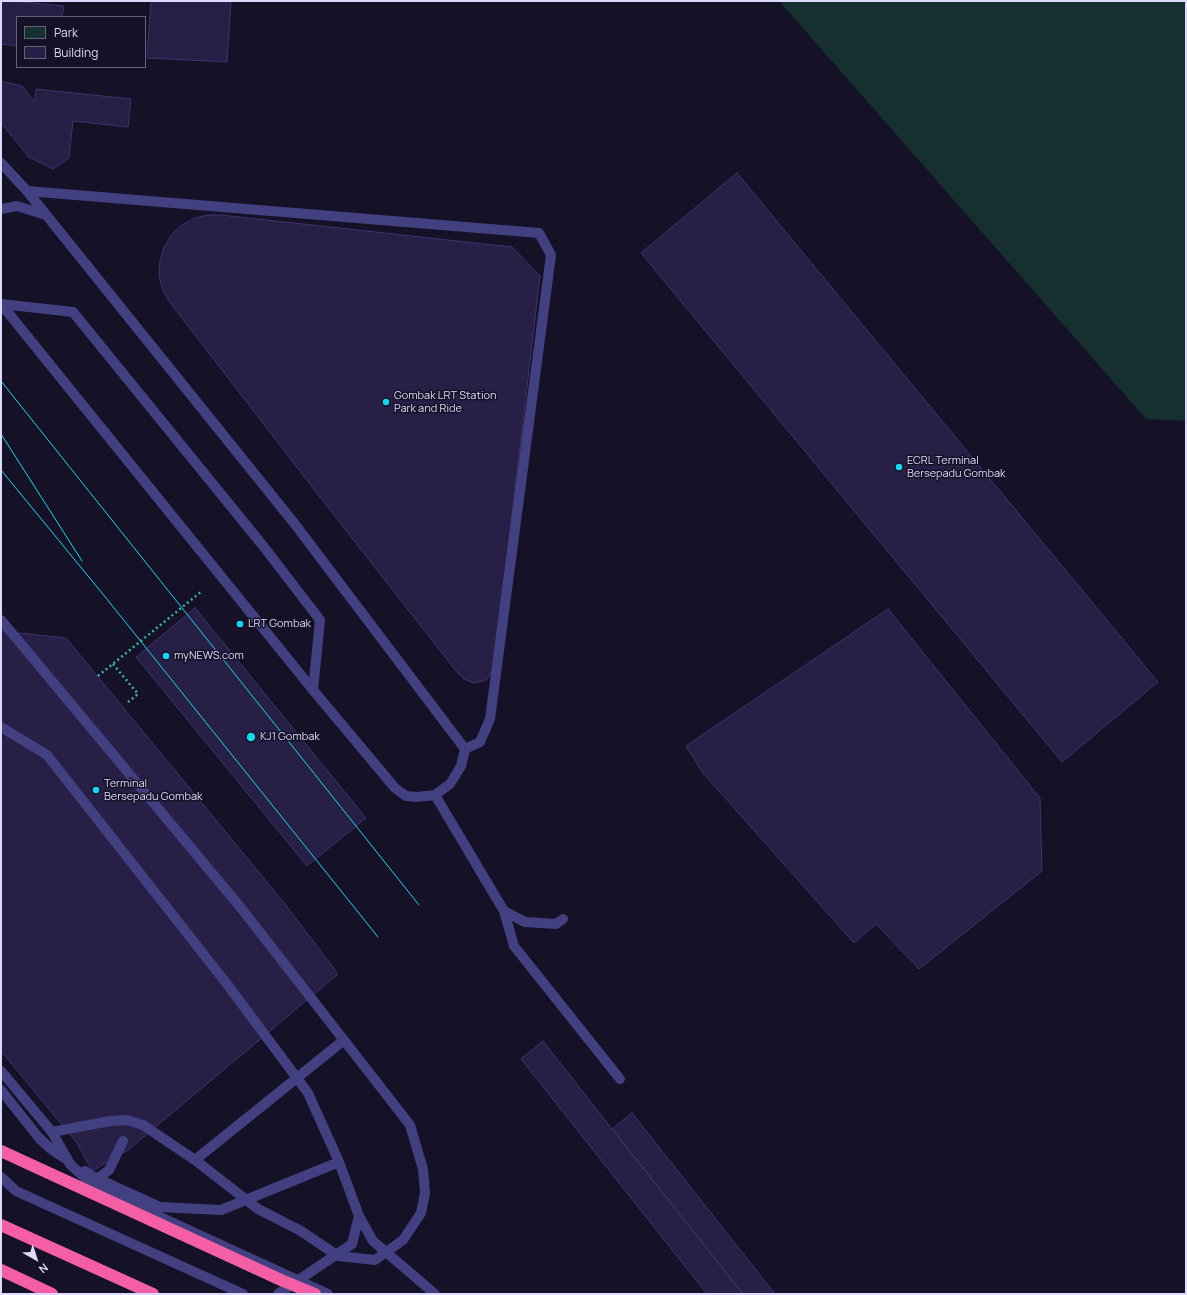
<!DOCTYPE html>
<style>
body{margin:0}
#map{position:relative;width:1187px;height:1295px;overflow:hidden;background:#151126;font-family:Manrope,sans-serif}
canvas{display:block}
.frame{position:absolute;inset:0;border:2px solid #dedafc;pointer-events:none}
.legend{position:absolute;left:16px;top:16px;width:130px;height:52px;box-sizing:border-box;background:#151126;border:1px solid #65617c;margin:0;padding:5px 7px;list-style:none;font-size:12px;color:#dedafc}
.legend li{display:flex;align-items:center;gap:8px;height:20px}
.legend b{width:20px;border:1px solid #65617c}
.north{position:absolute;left:16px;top:1239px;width:40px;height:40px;-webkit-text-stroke:3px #151126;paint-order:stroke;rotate:141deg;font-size:11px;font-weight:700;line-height:16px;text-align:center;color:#dedafc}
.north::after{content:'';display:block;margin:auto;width:14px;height:18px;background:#dedafc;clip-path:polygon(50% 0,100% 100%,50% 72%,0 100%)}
</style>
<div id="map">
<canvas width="1187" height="1295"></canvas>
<div class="frame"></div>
<ul class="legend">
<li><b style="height:11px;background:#15302f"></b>Park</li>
<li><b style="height:11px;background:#271f46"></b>Building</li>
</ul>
<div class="north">N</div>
</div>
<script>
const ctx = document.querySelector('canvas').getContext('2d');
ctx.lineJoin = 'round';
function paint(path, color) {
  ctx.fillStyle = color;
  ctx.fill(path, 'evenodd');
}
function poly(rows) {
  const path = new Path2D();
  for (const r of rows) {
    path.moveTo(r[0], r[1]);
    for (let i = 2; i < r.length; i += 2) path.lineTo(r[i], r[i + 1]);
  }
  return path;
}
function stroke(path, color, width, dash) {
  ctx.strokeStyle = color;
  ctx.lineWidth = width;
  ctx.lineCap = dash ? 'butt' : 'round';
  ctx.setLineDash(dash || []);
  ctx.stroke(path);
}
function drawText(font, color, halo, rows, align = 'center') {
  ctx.font = font + ' Manrope,sans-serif';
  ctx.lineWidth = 3;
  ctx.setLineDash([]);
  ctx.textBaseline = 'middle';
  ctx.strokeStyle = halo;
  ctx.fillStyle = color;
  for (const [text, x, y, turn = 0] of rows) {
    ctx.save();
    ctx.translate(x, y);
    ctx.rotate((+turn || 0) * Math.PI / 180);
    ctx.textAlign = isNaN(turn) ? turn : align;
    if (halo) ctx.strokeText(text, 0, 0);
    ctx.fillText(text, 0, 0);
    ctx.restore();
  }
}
paint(poly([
 [779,1,1186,1,1186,421,1146,419]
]), '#15302f');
const building = poly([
 [1,1,13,1,64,6,62,17,17,17,17,46,1,44,1,1],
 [151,1,231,1,227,62,147,58,151,1],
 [1,81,22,86,35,102,36,89,131,99,128,127,73,121,69,158,53,169,29,157,1,123,1,81],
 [737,173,1158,682,1062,762,641,253,737,173],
 [208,215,221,215,512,247,540,276,494,670,486,680,474,683,464,679,456,671,323,501,171,304,163,291,159,276,160,261,164,247,172,234,182,225,195,218,208,215],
 [195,608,366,818,307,866,136,657,195,608],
 [888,609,1040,798,1042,871,919,969,876,924,854,943,703,773,686,746,888,609],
 [1,631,66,638,285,904,338,974,128,1150,92,1171,77,1143,1,1051,1,631],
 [543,1041,612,1129,743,1294,707,1294,521,1059,543,1041],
 [632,1113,775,1294,743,1294,612,1129,632,1113]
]);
paint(building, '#271f46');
stroke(building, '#3f3370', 1);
stroke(poly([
 [113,664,138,694,128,702],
 [98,676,202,591]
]), '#39b1aa', 2.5, [2, 3]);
stroke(poly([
 [1,163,27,191,294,523,465,749,461,766,450,784,435,795,417,797,406,796,395,788,313,690,1,304],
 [27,191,539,233,551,255,490,719,480,742,465,749],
 [1,209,17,206,46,215],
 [1,304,73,312,264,547,320,620,313,690],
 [1,620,241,908,410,1125,423,1169,425,1193,421,1213,403,1240,375,1260,338,1256,301,1231,258,1209,195,1160,143,1125,127,1120,110,1121,52,1132],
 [1,727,47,755,227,984,308,1093,339,1162,359,1216,373,1241,435,1294],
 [435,795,504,911,525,922,556,924,563,919],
 [504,911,514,946,620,1079],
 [1,1071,52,1132,70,1164,89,1182,134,1205,328,1294],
 [1,1090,39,1138,51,1149,66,1159],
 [195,1160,344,1040],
 [85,1171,92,1176,160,1207,221,1210,339,1162],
 [1,1177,16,1191,243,1294],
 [94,1181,109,1170,123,1141],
 [278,1294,352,1244,359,1216]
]), '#434082', 10);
stroke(poly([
 [1,1151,281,1280,315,1294],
 [1,1225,153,1294],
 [1,1270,52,1294]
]), '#f35ea5', 12);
stroke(poly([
 [1,381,419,905],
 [1,434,82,561],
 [1,470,102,593,378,937]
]), '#14d8ee', 1);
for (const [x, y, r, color] of [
 [386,402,4,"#14d8ee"],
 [899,467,4,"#14d8ee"],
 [240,624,4,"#14d8ee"],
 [166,656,4,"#14d8ee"],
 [251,737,5,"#14d8ee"],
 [96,790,4,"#14d8ee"]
]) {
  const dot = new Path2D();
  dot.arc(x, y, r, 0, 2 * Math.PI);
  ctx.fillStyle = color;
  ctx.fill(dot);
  stroke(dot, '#151126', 1.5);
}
drawText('11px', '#dedafc', '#151126', [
 ["Gombak LRT Station",394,396],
 ["Park and Ride",394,409],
 ["ECRL Terminal",907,461],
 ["Bersepadu Gombak",907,474],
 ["LRT Gombak",248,624],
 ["myNEWS.com",174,656],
 ["KJ1 Gombak",260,737],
 ["Terminal",104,784],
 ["Bersepadu Gombak",104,797]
], 'left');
</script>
